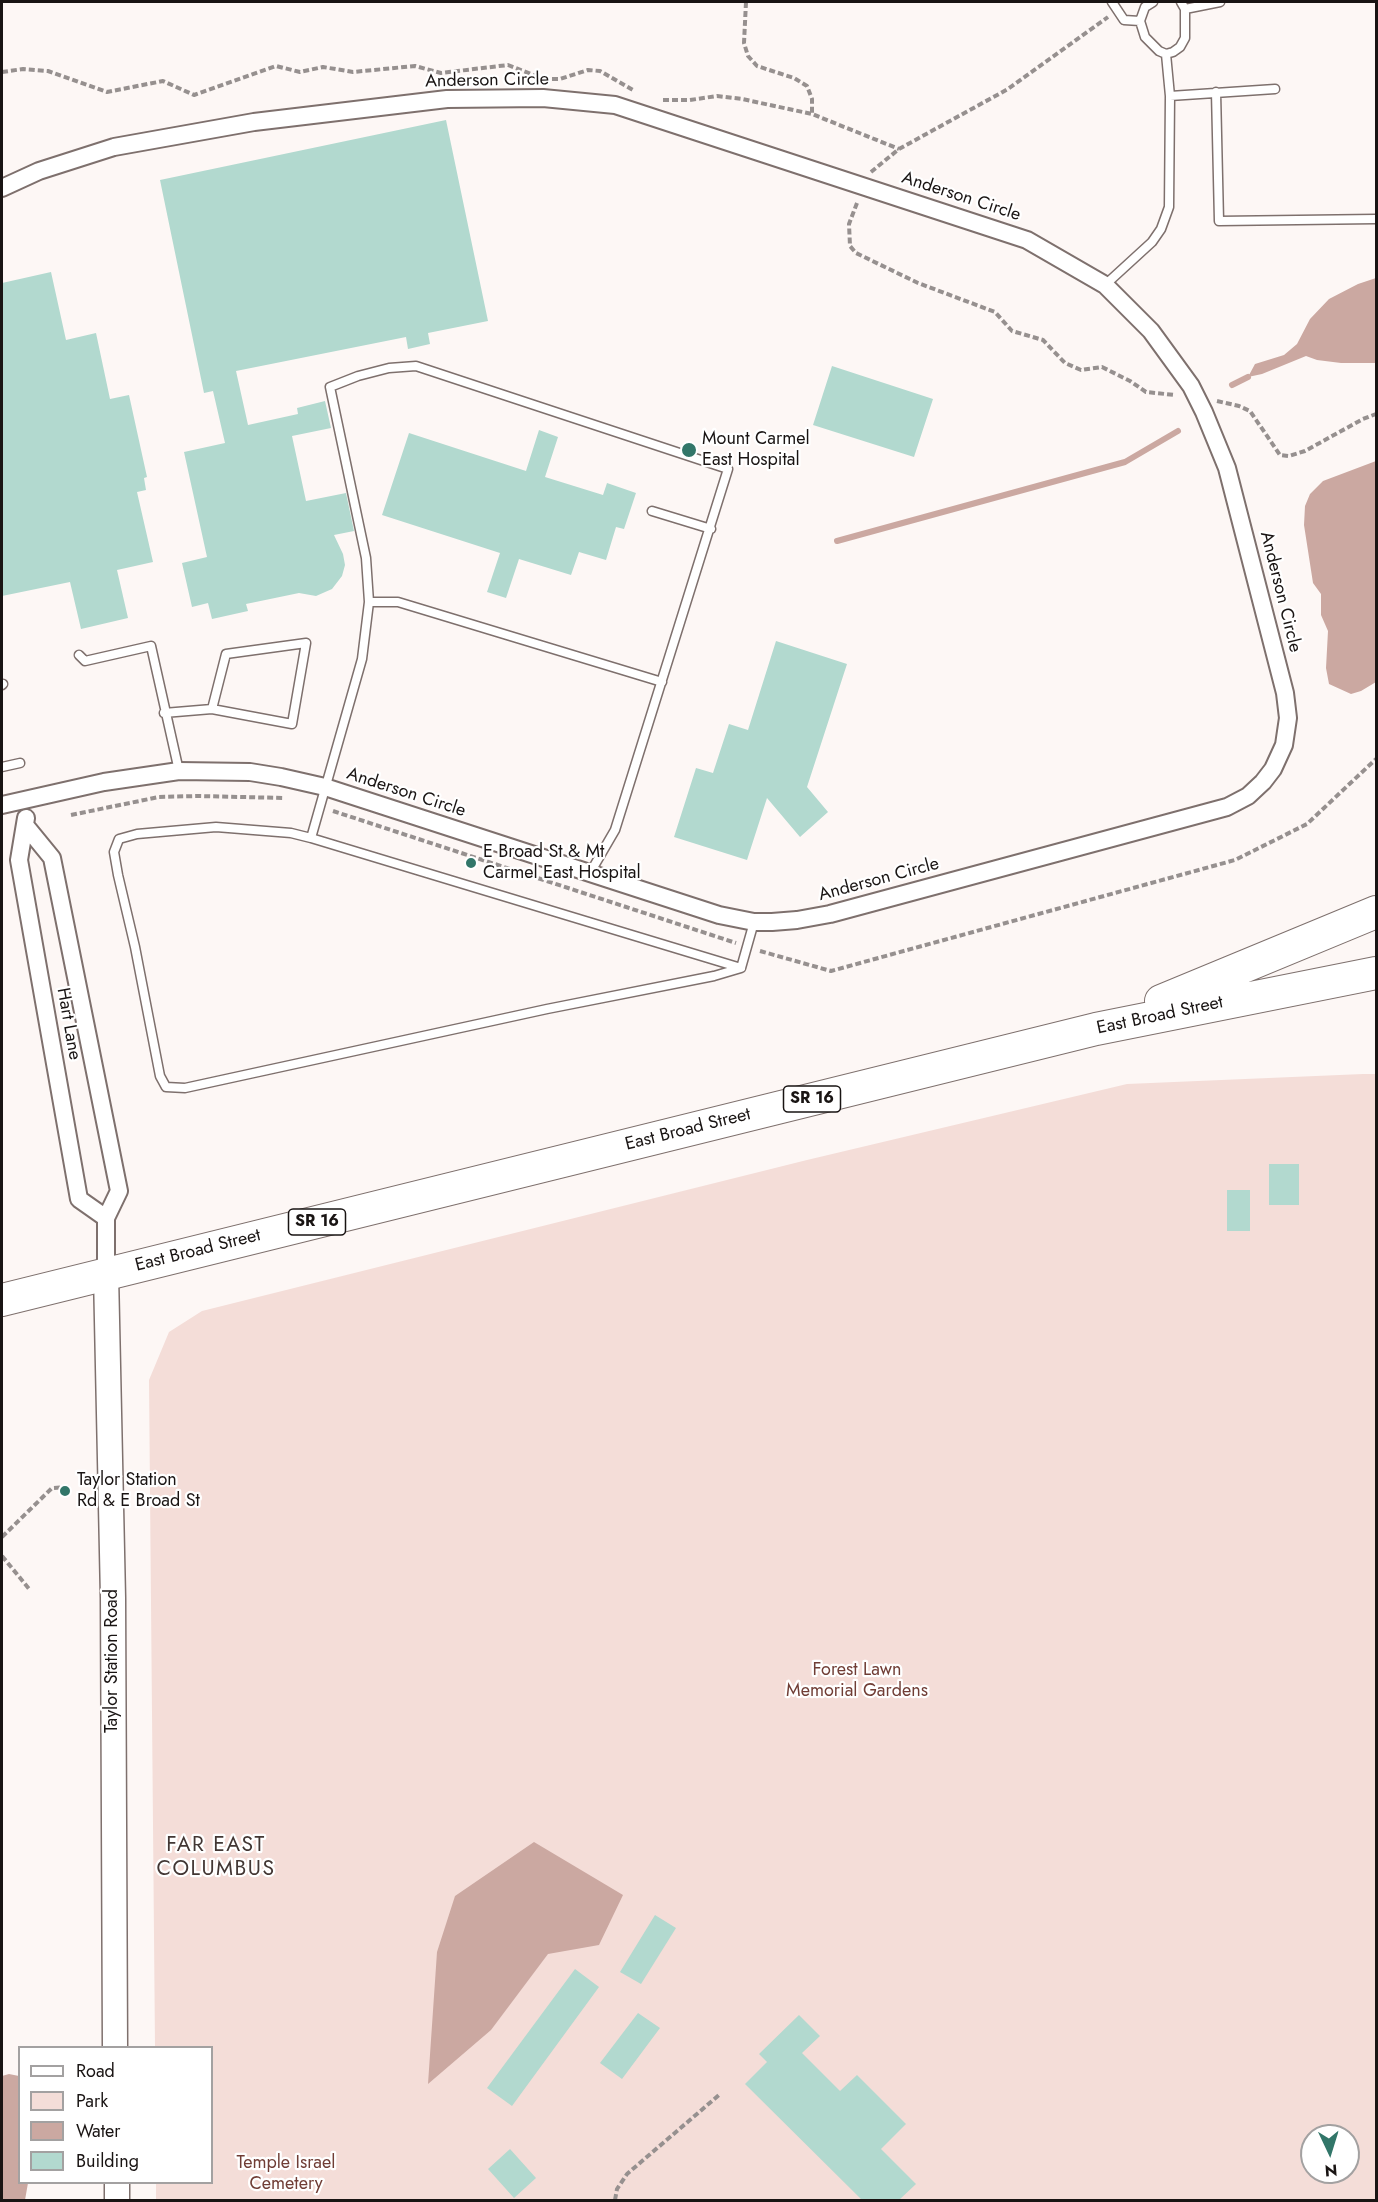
<!DOCTYPE html>
<style>
body{margin:0}
#map{position:relative;width:1378px;height:2202px;overflow:hidden;background:#fdf7f5;font-family:Jost,sans-serif}
canvas{display:block}
.frame{position:absolute;inset:0;border:3px solid #191413;pointer-events:none}
.legend{position:absolute;left:18px;top:2046px;width:195px;height:138px;box-sizing:border-box;background:#fff;border:2px solid #a3a1a1;margin:0;padding:8px 10px;list-style:none;font-size:18px;color:#191413}
.legend li{display:flex;align-items:center;gap:12px;height:30px}
.legend b{width:30px;border:2px solid #a3a1a1}
.north{position:absolute;left:1300px;top:2124px;width:60px;height:60px;box-sizing:border-box;background:#fff;border:2px solid #a3a1a1;border-radius:50%;rotate:176deg;font-size:16px;font-weight:700;line-height:24px;text-align:center;color:#191413}
.north::after{content:'';display:block;margin:auto;width:21px;height:27px;background:#327669;clip-path:polygon(50% 0,100% 100%,50% 72%,0 100%)}
</style>
<div id="map">
<canvas width="1378" height="2202"></canvas>
<div class="frame"></div>
<ul class="legend">
<li><b style="height:8px;background:#fff"></b>Road</li>
<li><b style="height:16px;background:#f4ddd8"></b>Park</li>
<li><b style="height:16px;background:#cba8a1"></b>Water</li>
<li><b style="height:16px;background:#b2d9cf"></b>Building</li>
</ul>
<div class="north">N</div>
</div>
<script>
const ctx = document.querySelector('canvas').getContext('2d');
ctx.lineJoin = 'round';
function paint(path, color) {
  ctx.fillStyle = color;
  ctx.fill(path, 'evenodd');
}
function poly(rows) {
  const path = new Path2D();
  for (const r of rows) {
    path.moveTo(r[0], r[1]);
    for (let i = 2; i < r.length; i += 2) path.lineTo(r[i], r[i + 1]);
  }
  return path;
}
function stroke(path, color, width, dash) {
  ctx.strokeStyle = color;
  ctx.lineWidth = width;
  ctx.lineCap = dash ? 'butt' : 'round';
  ctx.setLineDash(dash || []);
  ctx.stroke(path);
}
function drawText(font, color, halo, rows, align = 'center') {
  ctx.font = font + ' Jost,sans-serif';
  ctx.lineWidth = 4.5;
  ctx.setLineDash([]);
  ctx.textBaseline = 'middle';
  ctx.strokeStyle = halo;
  ctx.fillStyle = color;
  for (const [text, x, y, turn = 0] of rows) {
    ctx.save();
    ctx.translate(x, y);
    ctx.rotate((+turn || 0) * Math.PI / 180);
    ctx.textAlign = isNaN(turn) ? turn : align;
    if (halo) ctx.strokeText(text, 0, 0);
    ctx.fillText(text, 0, 0);
    ctx.restore();
  }
}
paint(poly([
 [1363,1074,1376,1074,1376,2200,156,2200,156,2183,212,2182,212,2048,155,2047,149,1380,169,1332,202,1311,807,1160,1127,1084],
 [1312,2136,1348,2136,1348,2172,1312,2172]
]), '#f4ddd8');
paint(poly([
 [1376,278,1376,363,1341,363,1317,360,1306,356,1262,374,1248,377,1255,364,1284,355,1297,344,1310,319,1329,299,1358,284],
 [1376,461,1376,682,1361,691,1351,694,1329,684,1326,668,1328,631,1321,615,1321,594,1313,583,1304,525,1305,506,1310,494,1323,481],
 [534,1842,623,1895,599,1945,548,1954,491,2030,428,2084,437,1952,455,1896],
 [9,2074,19,2076,20,2182,28,2183,25,2200,2,2200,2,2076]
]), '#cba8a1');
stroke(poly([
 [1232,385,1248,377],
 [837,541,1125,462,1178,431]
]), '#cba8a1', 6);
paint(poly([
 [446,120,488,321,428,333,430,344,408,349,406,337,236,371,248,425,298,414,297,408,325,401,331,428,292,436,306,501,346,493,354,531,334,535,343,554,345,565,342,576,332,589,316,596,299,593,246,604,248,611,212,619,208,603,192,607,182,563,207,557,184,452,225,443,213,391,204,393,160,180],
 [51,272,66,340,96,333,110,399,129,395,147,477,144,478,146,490,137,492,153,562,117,570,128,618,81,629,70,582,2,596,2,283],
 [832,366,933,399,914,457,813,425],
 [539,430,558,437,545,477,603,495,607,483,636,493,624,529,616,527,606,560,579,552,571,575,519,559,506,598,487,592,500,553,382,515,409,433,526,471],
 [776,641,847,664,807,787,828,812,800,837,767,798,747,860,674,837,696,768,713,773,729,724,748,730],
 [1269,1164,1299,1164,1299,1205,1269,1205],
 [1227,1190,1250,1190,1250,1231,1227,1231],
 [655,1915,676,1928,641,1984,620,1972],
 [575,1969,599,1987,512,2106,487,2088],
 [638,2013,660,2028,622,2079,600,2063],
 [799,2015,820,2036,802,2053,840,2091,857,2075,906,2124,881,2149,916,2184,899,2200,862,2200,745,2084,767,2062,759,2054],
 [510,2149,536,2178,514,2198,488,2169]
]), '#b2d9cf');
const lane = poly([
 [1112,2,1124,20,1140,21],
 [1153,2,1145,7,1140,21,1145,37,1159,51,1166,54,1173,52,1180,47,1185,38,1185,9,1181,2],
 [1185,9,1220,2],
 [1216,92,1219,221,1376,219],
 [1170,96,1275,89],
 [1105,285,1152,242,1161,229,1169,207,1170,96,1166,54],
 [652,511,711,529],
 [369,602,398,602,662,682],
 [79,655,85,661,151,646,179,771],
 [2,685,3,684],
 [164,713,212,709,292,724,306,643,226,654,212,709],
 [2,767,20,763],
 [311,838,291,833,216,827,137,834,119,839,114,852,118,875,135,947,160,1076,166,1087,185,1088,547,1009,714,976,741,968],
 [590,873,615,830,728,469,416,366,389,368,358,376,330,387,366,558,369,602,362,659,311,838,741,968,754,922]
]);
const street = poly([
 [2,188,39,171,114,147,254,122,447,99,543,98,615,105,1027,240,1105,285,1151,331,1191,386,1204,412,1227,468,1285,693,1288,718,1284,745,1273,769,1263,782,1248,796,1227,807,830,914,797,920,772,922,754,922,719,915,325,787,281,777,250,772,179,771,104,782,2,805],
 [26,818,19,860,79,1199,106,1218],
 [25,825,52,858,119,1191,106,1218,106,1274]
]);
const secondary = poly([
 [106,1274,113,1598,115,2048],
 [117,2182,117,2200]
]);
const highway = poly([
 [1161,1001,1376,912],
 [2,1300,1096,1029,1376,973]
]);
stroke(lane, '#7e706d', 11);
stroke(street, '#7e706d', 20);
stroke(secondary, '#7e706d', 27);
stroke(highway, '#7e706d', 34);
stroke(poly([
 [746,2,744,43,748,56,757,66,794,78,807,86,812,99,812,114],
 [2,72,23,69,48,71,107,92,163,81,194,95,276,66,300,72,323,67,353,72,415,66,441,73,508,65,541,78],
 [552,79,560,79,588,70,600,71,633,90],
 [663,100,690,100,717,96,742,99,812,114,899,149],
 [871,172,899,149,1008,89,1108,17],
 [857,203,849,224,850,246,856,253,918,283,995,312,1012,331,1043,340,1065,363,1081,370,1102,367,1130,381,1146,392,1175,395],
 [1217,401,1239,406,1250,411,1280,455,1289,456,1305,451,1363,419,1376,414],
 [333,811,736,943],
 [71,815,159,797,197,796,285,798],
 [760,951,831,971,1235,860,1307,824,1376,759],
 [2,1537,52,1488,69,1487],
 [2,1556,30,1590],
 [615,2200,617,2189,627,2174,719,2095]
]), '#96908f', 4, [6, 3]);
stroke(lane, '#fff', 8);
stroke(street, '#fff', 16);
stroke(secondary, '#fff', 24);
stroke(highway, '#fff', 32);
for (const [x, y, r, color] of [
 [689,450,8,"#327669"],
 [471,863,6,"#327669"],
 [65,1491,6,"#327669"]
]) {
  const dot = new Path2D();
  dot.arc(x, y, r, 0, 2 * Math.PI);
  ctx.fillStyle = color;
  ctx.fill(dot);
  stroke(dot, '#fff', 2);
}
for (const [x, y, w] of [
 [812,1099,57],
 [317,1222,57]
]) {
  const box = new Path2D();
  box.roundRect(x - w / 2, y - 13, w, 26, 4.5);
  ctx.fillStyle = '#fff';
  ctx.fill(box);
  stroke(box, '#191413', 1.5);
}
drawText('bold 16px', '#191413', null, [
 ["SR 16",812,1099],
 ["SR 16",317,1222]
]);
drawText('18px', '#191413', '#fff', [
 ["Anderson Circle",487,81,-1],
 ["Anderson Circle",961,197,18],
 ["Anderson Circle",1280,592,76],
 ["Anderson Circle",406,793,18],
 ["Anderson Circle",879,880,-15],
 ["East Broad Street",1160,1016,-12],
 ["Hart Lane",68,1024,80],
 ["East Broad Street",688,1130,-14],
 ["East Broad Street",198,1251,-14],
 ["Taylor Station Road",113,1661,-90]
]);
drawText('18px', '#191413', '#fff', [
 ["Mount Carmel",702,440],
 ["East Hospital",702,461],
 ["E Broad St & Mt",483,853],
 ["Carmel East Hospital",483,874],
 ["Taylor Station",77,1481],
 ["Rd & E Broad St",77,1502]
], 'left');
drawText('18px', '#703d35', '#fff', [
 ["Forest Lawn",857,1671],
 ["Memorial Gardens",857,1692],
 ["Temple Israel",286,2164],
 ["Cemetery",286,2185]
]);
ctx.letterSpacing = '1.5px';
drawText('21px', '#423633', '#fff', [
 ["FAR EAST",216,1846],
 ["COLUMBUS",216,1870]
]);
ctx.letterSpacing = '0px';
</script>
